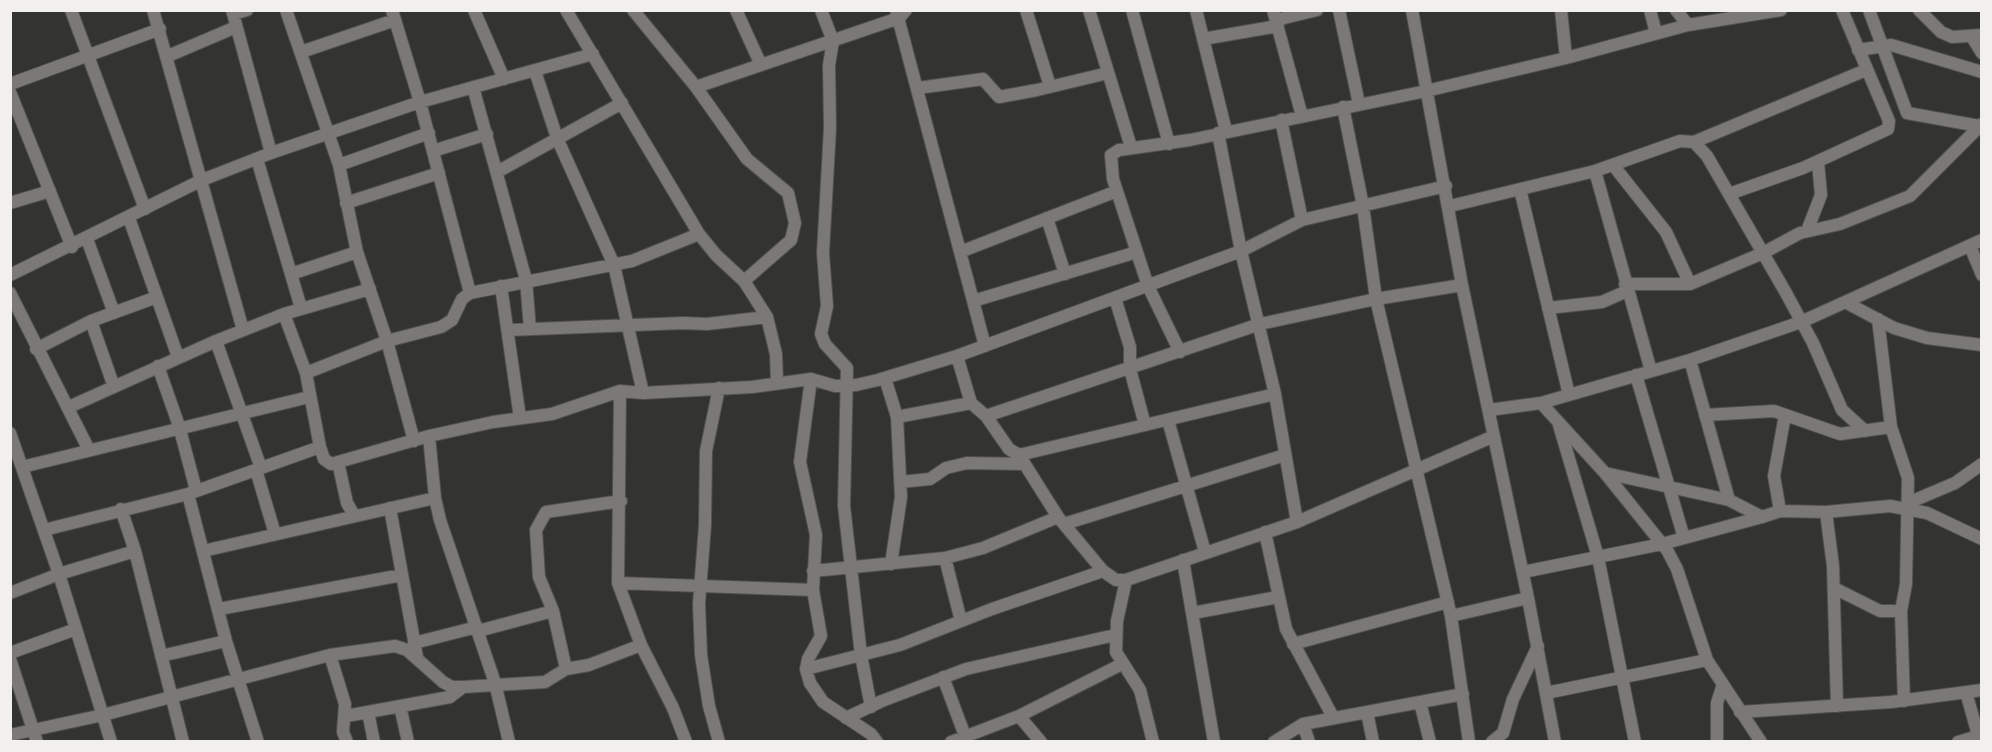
<!DOCTYPE html>
<style>
body{margin:0}
#map{position:relative;width:1992px;height:752px;overflow:hidden;background:#33332f;font-family:"PT Sans",sans-serif}
canvas{display:block}
.frame{position:absolute;inset:0;border:12px solid #f1f0ee;pointer-events:none}
</style>
<div id="map">
<canvas width="1992" height="752"></canvas>
<div class="frame"></div>
</div>
<script>
const ctx = document.querySelector('canvas').getContext('2d');
ctx.lineJoin = 'round';
function poly(rows) {
  const path = new Path2D();
  for (const r of rows) {
    path.moveTo(r[0], r[1]);
    for (let i = 2; i < r.length; i += 2) path.lineTo(r[i], r[i + 1]);
  }
  return path;
}
function stroke(path, color, width, dash) {
  ctx.strokeStyle = color;
  ctx.lineWidth = width;
  ctx.lineCap = dash ? 'butt' : 'round';
  ctx.setLineDash(dash || []);
  ctx.stroke(path);
}
const minor = poly([
 [71,10,145,209],
 [153,10,243,330],
 [232,10,271,153],
 [286,10,339,165,357,252,387,341,414,441],
 [392,10,420,102,470,293],
 [474,10,504,79],
 [566,10,699,234,716,255,744,281,767,317,776,354,777,383],
 [633,10,696,87,747,159,788,193,795,223,791,240,744,281],
 [736,10,761,65],
 [821,10,833,41,829,65,830,128,823,253,827,306,821,334,825,344,847,368,844,506,861,655,871,707],
 [896,10,985,346],
 [1026,10,1050,86],
 [1089,10,1131,147],
 [1132,10,1169,144],
 [1196,10,1226,131],
 [1273,10,1302,116],
 [1339,10,1359,104],
 [1412,10,1462,285,1528,598,1555,742],
 [1561,10,1566,58],
 [1650,10,1656,33],
 [1676,10,1688,25],
 [1869,10,1907,113,1979,126],
 [1919,10,1941,32,1952,37,1982,35],
 [233,14,247,10],
 [1276,20,1317,10],
 [1972,37,1982,53],
 [1203,39,1278,26],
 [1858,50,1891,45,1982,72],
 [301,52,395,20],
 [168,56,236,27],
 [535,71,557,138,614,265,643,393],
 [10,84,160,29],
 [473,87,526,280,530,329],
 [696,87,899,18,906,10],
 [918,88,983,79,999,97,1037,90,1108,73],
 [10,92,72,247],
 [1343,107,1363,206,1376,299,1451,616,1469,742],
 [1281,120,1302,220],
 [1218,133,1241,251,1275,394,1297,522],
 [1694,142,1707,156,1786,293,1813,343,1842,410,1865,431],
 [433,151,487,134],
 [257,159,301,308],
 [339,165,429,133],
 [1613,165,1666,232,1690,284],
 [1595,171,1651,371],
 [497,172,622,103],
 [1520,189,1569,395],
 [1729,194,1803,168,1888,129,1889,121,1842,10],
 [10,203,50,191],
 [346,203,439,173],
 [1450,206,1595,171,1680,141,1694,142,1866,70],
 [129,218,178,357],
 [1047,218,1065,274],
 [1807,231,1821,195,1818,162],
 [87,239,114,313],
 [1970,246,1982,275],
 [960,252,1117,191],
 [291,274,357,252],
 [10,275,202,180,271,153,420,102,593,54],
 [1625,284,1690,284,1763,253,1800,233,1840,224,1910,196,1982,124],
 [501,286,520,418],
 [10,293,89,450],
 [1115,298,1130,347,1130,369,1145,425],
 [973,301,1137,252],
 [1847,303,1894,328,1927,338,1982,345],
 [1548,308,1602,302,1627,291],
 [284,314,306,373,320,447,324,459,331,464,429,436,493,422,552,414,620,391,643,393,752,387,811,379,835,386,856,385,878,380,957,356,1241,251,1302,220,1446,186],
 [1878,319,1891,427,1908,478,1906,584,1901,611,1904,701],
 [91,321,114,387],
 [509,330,683,323,707,324,767,317],
 [216,341,261,468],
 [36,349,91,321,157,297],
 [1180,352,1148,286,1113,179,1111,155,1119,150,1190,140,1426,91,1566,58,1688,25,1781,10],
 [957,356,971,403,986,416,1009,449,1019,455,1058,517,1103,571,1116,580,1126,580,1297,522,1494,436],
 [1690,360,1729,500],
 [158,366,179,426,196,490],
 [306,373,387,341,441,327,452,320,462,299,470,293,632,261,699,234],
 [1636,375,1684,538],
 [885,378,897,417,901,497,891,564],
 [811,379,800,462,816,535,813,590,821,636,808,659,806,669,810,683,823,702,871,734,877,742],
 [719,388,706,451,705,525,699,604,701,655,709,706,719,742],
 [620,391,618,583,641,645,673,708,686,742],
 [1541,403,1605,473,1667,550,1677,569,1707,660,1761,742],
 [69,407,216,341,284,314,370,289],
 [1489,410,1541,403,1690,360,1801,322,1982,240],
 [1705,415,1774,411,1840,434,1891,427],
 [986,416,1260,324,1376,299,1462,285],
 [897,417,971,403],
 [1168,420,1205,552],
 [1559,425,1598,557,1635,742],
 [10,433,59,574,111,742],
 [429,436,435,498,440,520,495,683,509,742],
 [1019,455,1275,394],
 [338,462,347,503,354,515],
 [22,467,309,397],
 [256,470,275,534],
 [1605,473,1729,500,1762,517,1780,511,1826,512,1890,506,1927,513,1982,539],
 [900,482,930,479,946,468,967,463,1024,464],
 [188,494,226,641,258,742],
 [1908,503,1955,483,1982,464],
 [390,508,417,657],
 [1780,511,1774,476,1785,415],
 [1826,512,1833,566,1837,706],
 [1064,524,1285,455],
 [44,530,188,494,320,447],
 [1265,532,1286,629,1333,717],
 [135,551,183,742],
 [203,551,435,498],
 [945,558,961,621],
 [1183,560,1214,742],
 [813,571,945,558,983,548,1058,517],
 [1523,572,1662,544,1762,517],
 [1126,580,1117,621,1116,652,1140,690,1153,742],
 [618,583,813,590],
 [1834,588,1880,611,1901,611],
 [10,593,59,574,135,551,121,509],
 [219,609,402,575],
 [1193,613,1278,597],
 [1451,616,1528,598],
 [478,631,553,611],
 [414,643,477,627],
 [1293,644,1448,602],
 [10,653,76,629],
 [330,655,345,704,343,732,347,742],
 [161,656,226,641],
 [10,659,37,742],
 [566,669,553,611,539,577,536,530,546,512,621,501],
 [806,669,900,645,992,609,1103,571],
 [943,677,965,736],
 [1966,692,1980,742],
 [1546,693,1707,660],
 [1420,702,1430,742],
 [400,706,408,742],
 [368,712,374,742],
 [1367,712,1373,742],
 [1740,712,1891,702,1982,690],
 [346,716,450,697,463,687],
 [1019,716,1041,742],
 [846,718,882,701,966,669,1115,635],
 [1303,724,1309,742],
 [10,735,103,715,330,655,395,646,407,650,443,682,452,687,463,687,545,682,566,669,589,665,641,645],
 [951,742,1019,716,1122,664],
 [1274,742,1303,724,1463,694],
 [1492,742,1503,733,1513,699,1538,646],
 [1717,742,1717,703,1723,684],
 [1958,742,1978,736]
]);
stroke(minor, '#51514e', 14);
stroke(minor, '#7a7977', 12);
</script>
